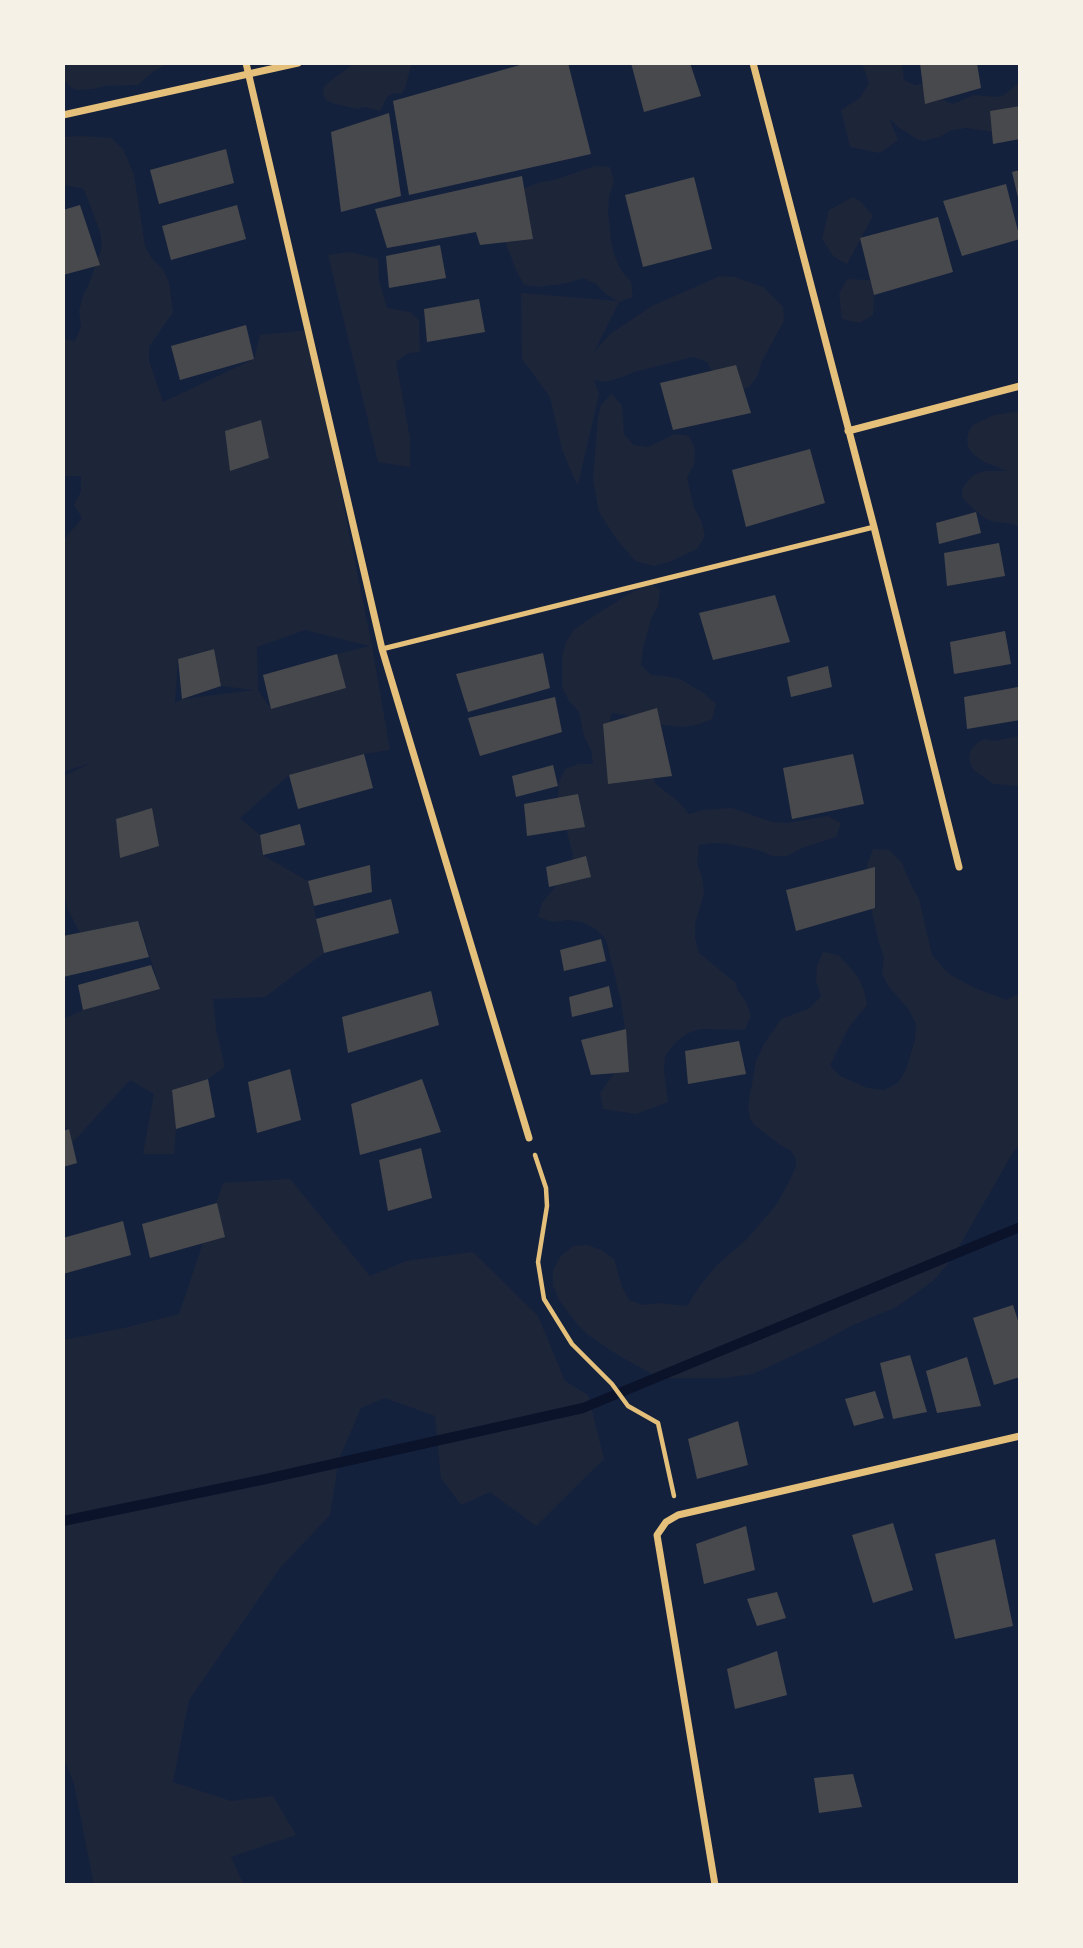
<!DOCTYPE html>
<style>
body{margin:0}
#map{position:relative;width:1083px;height:1948px;overflow:hidden;background:#14213d;font-family:"Roboto Condensed",sans-serif}
canvas{display:block}
.frame{position:absolute;inset:0;border:65px solid #f6f1e7;pointer-events:none}
</style>
<div id="map">
<canvas width="1083" height="1948"></canvas>
<div class="frame"></div>
</div>
<script>
const ctx = document.querySelector('canvas').getContext('2d');
ctx.lineJoin = 'round';
function paint(path, color) {
  ctx.fillStyle = color;
  ctx.fill(path, 'evenodd');
}
function poly(rows) {
  const path = new Path2D();
  for (const r of rows) {
    path.moveTo(r[0], r[1]);
    for (let i = 2; i < r.length; i += 2) path.lineTo(r[i], r[i + 1]);
  }
  return path;
}
function stroke(path, color, width, dash) {
  ctx.strokeStyle = color;
  ctx.lineWidth = width;
  ctx.lineCap = dash ? 'butt' : 'round';
  ctx.setLineDash(dash || []);
  ctx.stroke(path);
}
paint(poly([
 [63,63,167,63,150,74,138,85,105,86,93,89,77,90,70,87,63,79],
 [355,63,411,63,411,66,405,88,401,94,394,93,387,97,380,111,365,107,357,109,335,104,327,101,323,95,324,87,329,82],
 [862,63,902,63,904,80,915,85,922,84,947,102,953,104,974,95,997,97,1004,95,1020,82,1020,136,967,128,952,130,939,137,924,141,917,139,898,127,889,118,898,140,880,153,850,147,841,110,860,98,869,83],
 [81,136,111,138,123,149,134,175,145,246,152,259,163,269,169,283,173,312,149,347,149,361,163,402,254,359,260,335,308,330,372,646,390,750,364,754,289,775,240,818,260,835,264,856,308,881,324,953,265,997,213,999,216,1029,225,1067,208,1079,172,1090,176,1129,174,1154,143,1154,154,1094,130,1080,72,1143,69,1129,63,1128,63,1019,83,1010,160,989,139,922,80,933,68,910,63,889,63,776,91,763,63,772,63,541,82,518,74,505,81,491,81,476,63,476,63,339,75,341,81,327,79,311,83,296,90,281,102,247,100,232,84,189,63,185,63,137],
 [305,630,370,646,337,654,345,688,271,709,258,690,257,647],
 [213,649,221,686,254,690,182,699,175,703,178,659],
 [595,166,610,167,614,182,609,196,608,212,611,242,615,257,621,270,631,282,633,297,619,302,594,352,610,334,652,306,720,276,735,277,763,287,783,307,784,321,762,361,758,375,749,387,735,392,721,388,707,362,693,357,634,372,620,378,605,382,594,380,599,394,578,485,573,476,562,449,550,397,522,359,521,293,617,301,606,294,596,284,583,278,568,283,539,287,524,285,516,270,503,236,516,196,527,187,540,182,554,180],
 [853,197,861,202,873,216,847,264,834,257,822,239,829,210],
 [350,252,378,259,379,280,387,308,410,312,419,320,420,352,409,353,396,362,410,438,410,467,378,462,328,255],
 [847,279,870,280,874,295,873,315,859,323,842,319,839,294],
 [611,394,622,405,624,435,634,445,648,447,675,434,689,436,695,449,694,464,687,478,694,508,701,520,705,536,697,549,669,562,654,566,635,561,615,537,599,512,593,479,598,418,601,405],
 [1020,411,1020,528,1013,524,990,521,983,517,972,508,962,497,962,489,971,477,978,473,985,471,1007,471,984,462,972,453,968,447,967,439,969,431,973,425,994,415],
 [648,582,660,590,658,606,651,619,643,649,641,665,651,675,665,676,680,679,705,694,716,704,712,719,697,725,683,727,653,724,639,722,626,715,612,713,608,728,650,771,656,784,680,803,689,814,703,810,732,808,772,822,787,823,828,816,841,823,836,837,802,848,787,856,772,856,758,850,729,844,713,843,699,845,697,863,702,877,704,893,695,924,695,938,699,953,736,983,737,989,746,1002,751,1015,745,1030,700,1029,686,1034,674,1044,665,1057,664,1071,668,1102,636,1114,603,1109,600,1093,625,1058,627,1044,621,1001,606,940,596,929,582,922,568,920,553,922,538,917,542,903,570,869,573,855,558,799,559,782,565,769,578,764,593,764,591,750,584,736,579,712,569,701,562,687,562,657,566,642,574,630,586,621],
 [1020,736,1020,786,993,784,975,771,971,765,969,757,971,750,978,742,985,739,995,741],
 [873,849,889,850,902,863,911,885,919,899,932,955,949,974,975,988,1006,1000,1020,993,1020,1144,1012,1154,952,1259,933,1281,908,1299,894,1308,851,1326,822,1342,753,1374,724,1378,666,1378,652,1374,613,1352,588,1335,577,1324,559,1300,553,1286,553,1270,561,1256,573,1246,588,1245,601,1250,614,1259,622,1287,629,1300,643,1305,658,1303,687,1306,701,1284,717,1265,747,1239,776,1205,789,1182,796,1166,796,1159,791,1151,779,1144,754,1125,750,1118,748,1106,756,1061,763,1046,781,1019,810,1008,821,996,816,981,817,966,823,952,838,955,848,965,858,977,864,990,867,1005,849,1027,830,1065,840,1076,868,1088,884,1090,898,1083,906,1069,915,1040,916,1024,909,1010,889,987,882,974,884,958,879,943,869,899,867,865],
 [290,1179,370,1276,406,1261,473,1252,538,1316,565,1381,588,1395,604,1459,536,1526,490,1492,461,1505,441,1478,435,1416,385,1398,361,1408,339,1459,330,1515,280,1568,189,1700,173,1782,231,1801,273,1796,296,1835,231,1857,244,1885,94,1885,74,1784,63,1756,63,1340,124,1328,179,1314,223,1183]
]), '#1d2539');
stroke(poly([
 [63,1521,266,1479,583,1408,1020,1227]
]), '#0b132b', 10);
paint(poly([
 [527,63,568,63,591,154,409,195,393,101],
 [631,63,690,63,701,96,644,112],
 [920,63,977,63,981,88,925,104],
 [1020,106,1020,139,993,144,990,111],
 [389,113,401,196,341,212,331,132],
 [226,149,234,183,159,204,150,170],
 [1020,170,1020,202,1019,202,1012,172],
 [522,176,533,239,480,245,476,232,387,248,375,209],
 [694,177,712,249,643,267,625,195],
 [1006,184,1020,239,962,256,943,201],
 [80,205,100,265,63,275,63,210],
 [237,205,246,239,171,260,162,226],
 [938,217,953,272,874,295,860,238],
 [440,245,446,278,389,288,386,256],
 [479,299,485,332,427,342,424,309],
 [246,325,254,359,180,380,171,346],
 [736,365,751,413,673,430,660,383],
 [261,420,269,458,230,471,225,431],
 [810,449,825,503,746,527,732,470],
 [976,512,981,533,939,544,936,523],
 [999,543,1005,576,947,586,944,553],
 [775,595,790,642,713,660,699,613],
 [1005,631,1011,664,954,674,950,642],
 [214,649,221,686,182,699,178,659],
 [543,653,550,688,468,712,456,674],
 [337,654,346,688,271,709,263,675],
 [828,666,832,687,791,697,787,677],
 [1018,687,1020,720,967,729,964,697],
 [555,697,562,732,480,756,468,718],
 [657,708,672,776,608,784,603,724],
 [364,754,373,788,298,809,289,775],
 [853,754,864,804,792,819,783,768],
 [553,765,558,786,516,797,512,776],
 [578,794,585,827,527,836,524,804],
 [152,808,159,846,120,858,116,819],
 [300,824,305,845,263,855,260,835],
 [586,856,591,877,549,887,546,867],
 [370,865,372,892,314,906,308,881],
 [875,867,875,908,796,931,786,890],
 [391,899,399,933,324,953,316,919],
 [138,921,149,957,63,977,63,936],
 [601,939,606,961,564,971,560,950],
 [151,965,160,989,83,1010,78,985],
 [609,986,613,1007,572,1017,569,997],
 [431,991,439,1025,348,1053,342,1017],
 [626,1029,629,1072,591,1075,581,1040],
 [739,1041,746,1074,688,1084,685,1051],
 [290,1069,301,1120,257,1133,248,1082],
 [208,1079,215,1117,176,1129,172,1090],
 [422,1079,441,1132,360,1155,351,1104],
 [69,1129,77,1163,63,1167,63,1131],
 [421,1148,432,1198,388,1211,379,1160],
 [217,1203,225,1237,150,1258,142,1224],
 [123,1221,131,1255,63,1274,63,1238],
 [1013,1305,1020,1327,1020,1377,994,1385,973,1318],
 [910,1355,927,1412,893,1419,880,1363],
 [967,1357,981,1406,937,1413,926,1371],
 [875,1391,884,1418,854,1426,845,1399],
 [738,1421,748,1465,697,1479,688,1439],
 [893,1523,913,1590,873,1603,852,1535],
 [746,1526,755,1570,704,1584,696,1544],
 [995,1539,1013,1626,955,1639,935,1554],
 [777,1592,786,1618,757,1626,747,1599],
 [777,1651,787,1695,735,1709,727,1669],
 [853,1774,862,1807,819,1813,814,1778]
]), '#48494c');
stroke(poly([
 [535,1155,546,1188,547,1206,538,1262,544,1299,572,1344,612,1384,628,1406,658,1423,674,1496]
]), '#e5c07b', 4.5);
stroke(poly([
 [382,649,874,527]
]), '#e5c07b', 5);
stroke(poly([
 [246,63,382,649,529,1138],
 [753,63,874,527,959,867],
 [63,115,298,63],
 [848,431,1020,386],
 [715,1885,657,1535,666,1522,678,1515,1020,1436]
]), '#e5c07b', 7);
</script>
